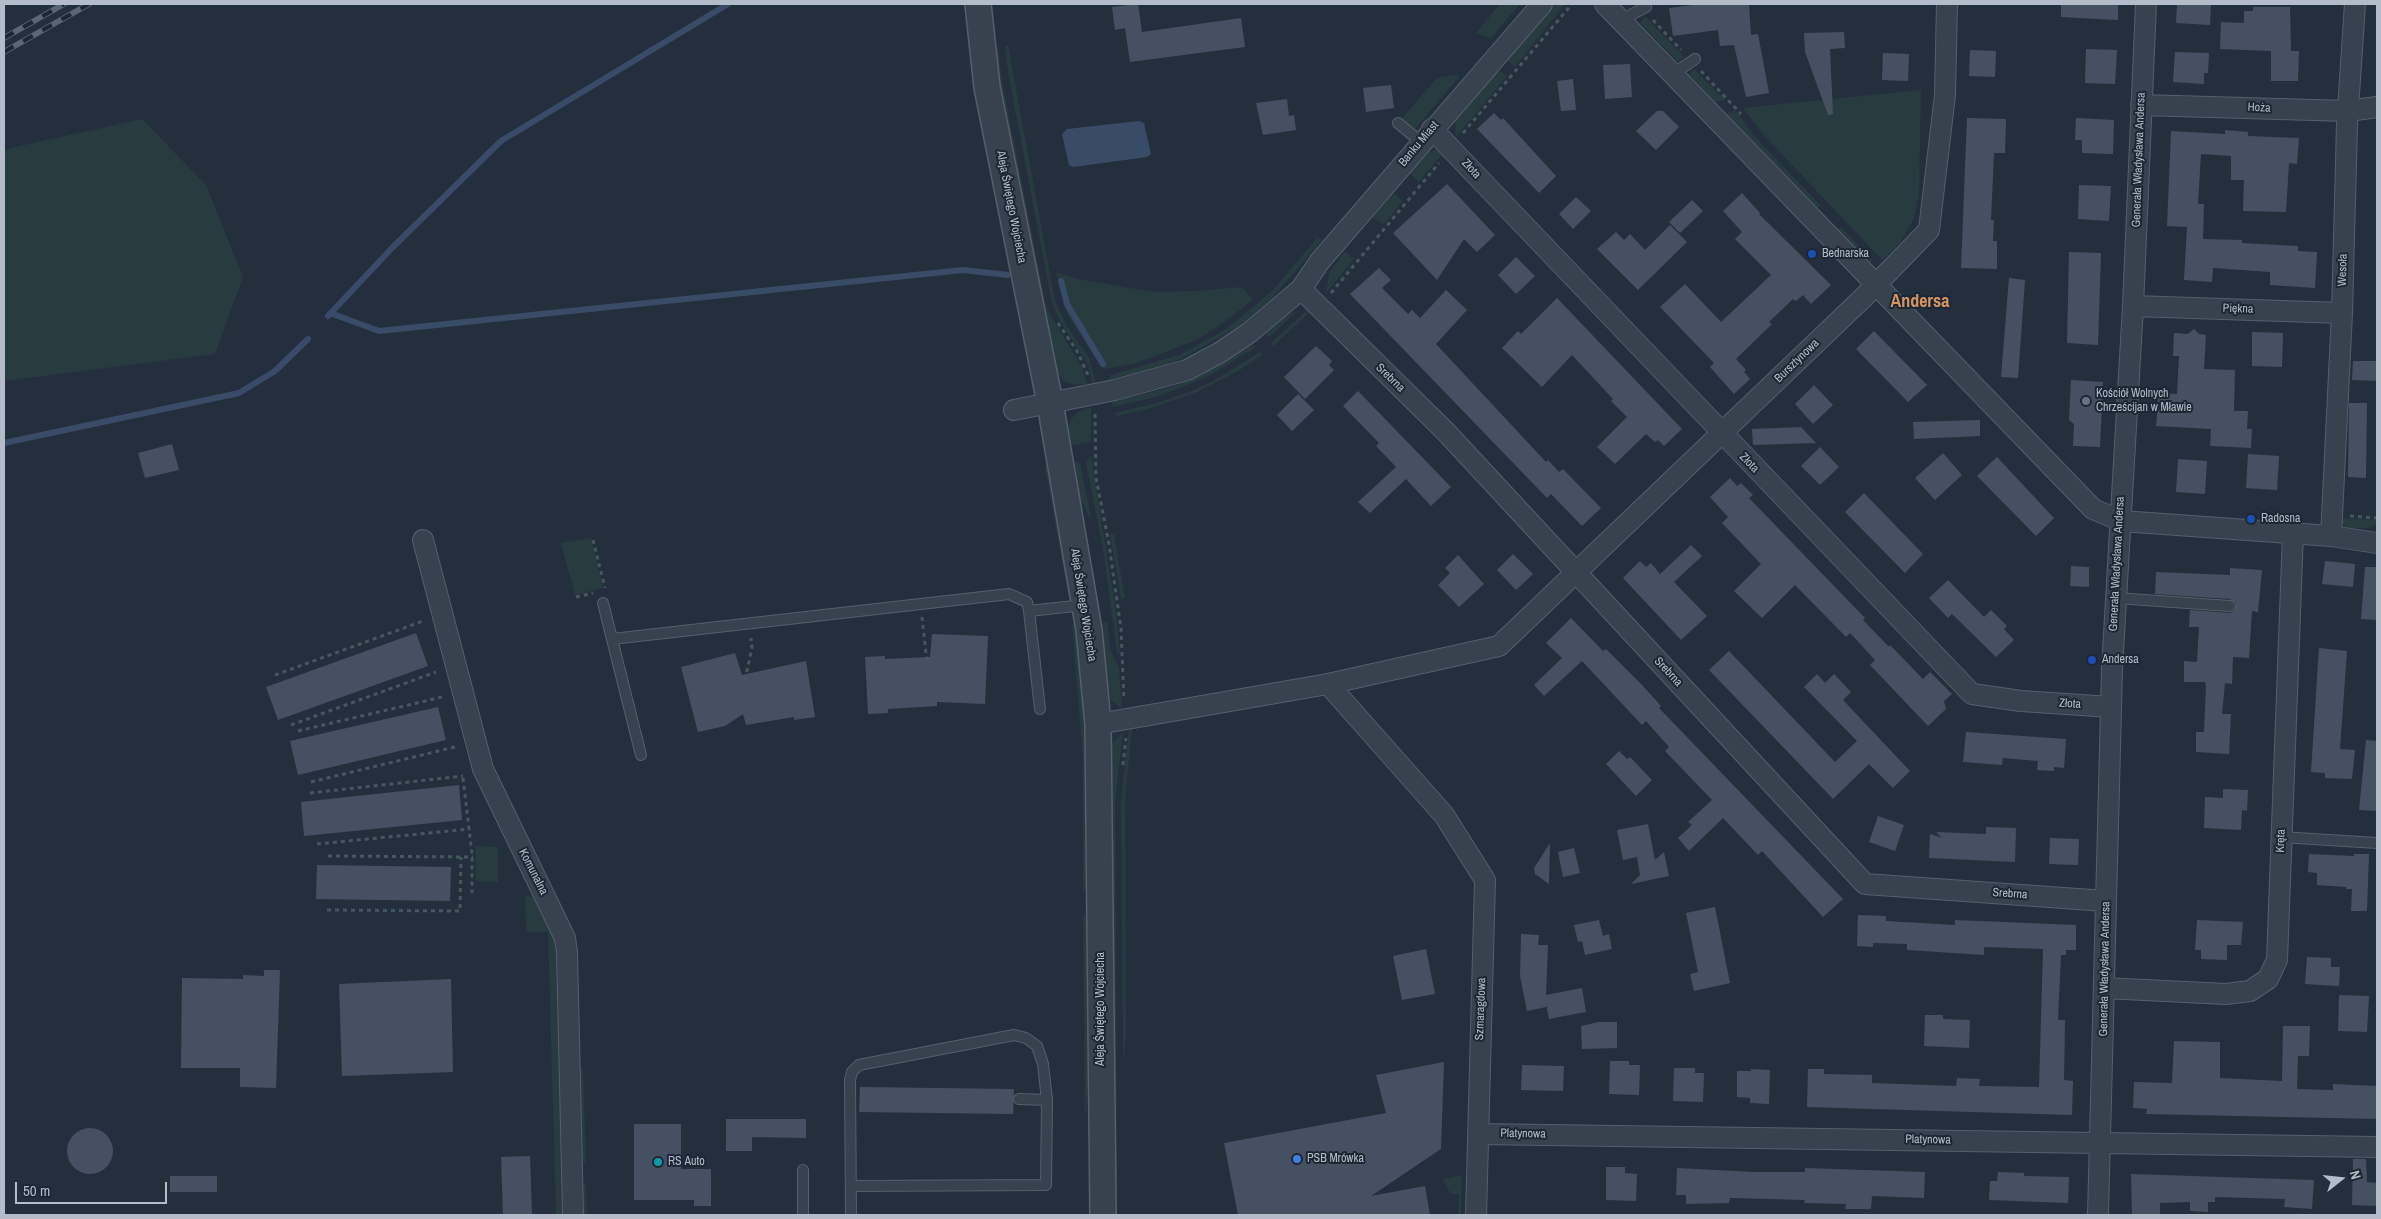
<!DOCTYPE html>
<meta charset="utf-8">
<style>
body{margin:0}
#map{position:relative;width:2381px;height:1219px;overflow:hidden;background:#242f3e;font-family:"Archivo Narrow",sans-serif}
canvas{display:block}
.frame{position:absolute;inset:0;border:5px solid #b4bcc9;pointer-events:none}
.north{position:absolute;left:2316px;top:1154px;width:50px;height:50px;-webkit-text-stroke:4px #1d2633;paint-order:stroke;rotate:74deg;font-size:14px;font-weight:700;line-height:20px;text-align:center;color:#b4bcc9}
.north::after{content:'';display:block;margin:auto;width:18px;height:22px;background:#b4bcc9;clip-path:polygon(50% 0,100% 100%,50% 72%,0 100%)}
.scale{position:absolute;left:15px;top:1182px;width:152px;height:22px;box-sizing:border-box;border:2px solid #b4bcc9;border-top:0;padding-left:6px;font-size:15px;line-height:18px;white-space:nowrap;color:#b4bcc9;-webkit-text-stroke:4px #1d2633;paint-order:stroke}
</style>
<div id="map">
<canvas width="2381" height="1219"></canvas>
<div class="frame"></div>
<div class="north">N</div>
<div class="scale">50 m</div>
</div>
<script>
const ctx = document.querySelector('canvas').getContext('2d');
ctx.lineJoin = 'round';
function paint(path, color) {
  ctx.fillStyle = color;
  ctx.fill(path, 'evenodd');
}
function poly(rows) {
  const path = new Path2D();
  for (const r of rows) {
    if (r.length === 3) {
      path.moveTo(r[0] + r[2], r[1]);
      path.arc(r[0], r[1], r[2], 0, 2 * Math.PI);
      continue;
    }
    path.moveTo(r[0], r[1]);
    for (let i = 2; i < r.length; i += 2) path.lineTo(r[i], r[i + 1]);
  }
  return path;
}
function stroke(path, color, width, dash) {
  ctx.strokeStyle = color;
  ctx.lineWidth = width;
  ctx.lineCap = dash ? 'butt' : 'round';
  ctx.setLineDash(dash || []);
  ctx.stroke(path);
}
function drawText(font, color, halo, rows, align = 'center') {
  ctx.font = font + ' "Archivo Narrow",sans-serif';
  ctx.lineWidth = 4;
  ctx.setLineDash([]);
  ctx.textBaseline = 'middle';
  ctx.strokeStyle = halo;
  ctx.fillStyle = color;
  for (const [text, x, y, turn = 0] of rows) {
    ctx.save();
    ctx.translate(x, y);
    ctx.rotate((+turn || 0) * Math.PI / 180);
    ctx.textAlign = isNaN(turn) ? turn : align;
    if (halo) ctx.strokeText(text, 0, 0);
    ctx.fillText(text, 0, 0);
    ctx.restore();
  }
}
paint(poly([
 [1500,4,1520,4,1491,38,1476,33],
 [1552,4,1565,4,1515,67,1506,59],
 [1645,16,1684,57,1678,62,1640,23],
 [1008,45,1055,301,1067,326,1089,358,1096,383,1093,384,1088,364,1060,321,1052,303,1008,72,1005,46],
 [998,47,1002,81,1045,301,1048,311,1082,367,1087,384,1075,385,1065,382,1054,370,993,51],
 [1497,69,1507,76,1456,137,1455,121],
 [1694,69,1725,100,1715,102,1689,74],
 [1458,74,1459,77,1414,130,1402,118,1437,78],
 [1921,90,1919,194,1914,218,1901,242,1882,260,1762,133,1743,108],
 [1733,111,1736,111,1756,138,1820,205,1817,208,1726,113,1731,112,1733,114],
 [142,119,206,185,243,277,215,354,4,381,4,152,11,148],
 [1436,150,1444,152,1419,182,1410,174,1429,152],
 [1394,193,1403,201,1383,225,1373,217],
 [1841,227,1874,262,1863,257,1837,230],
 [1314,233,1322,240,1274,296,1241,325,1183,358,1145,372,1108,380,1111,375,1179,355,1228,328,1273,290,1317,238],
 [1345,251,1354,259,1326,293,1329,273],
 [1056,272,1077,279,1154,292,1196,291,1242,287,1253,300,1219,326,1196,340,1137,363,1104,369,1101,367,1066,312],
 [1297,311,1278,329,1268,337,1266,334,1287,315],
 [1306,311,1310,312,1273,346,1271,343],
 [1252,345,1256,347,1205,378,1159,396,1113,407,1112,402,1168,388,1201,375],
 [1260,352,1262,355,1240,370,1197,392,1151,408,1118,416,1114,413,1157,403,1192,391,1215,380],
 [1091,407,1091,442,1068,446,1067,429,1072,418,1078,412],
 [1091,456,1116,611,1120,655,1117,653,1103,548,1086,463],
 [1071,459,1080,464,1091,517,1089,517,1079,496],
 [1049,463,1072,588,1068,595,1045,467],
 [2340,518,2377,520,2377,524,2368,528,2349,528,2344,526],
 [1114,534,1125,598,1121,599,1110,535],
 [591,538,603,588,575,595,561,543],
 [1107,622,1111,652,1119,667,1122,709,1110,699,1105,684,1103,623],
 [1072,624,1077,630,1087,752,1088,885,1083,892,1083,757],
 [1132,729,1125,799,1126,1039,1123,1059,1121,800,1129,730],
 [1123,732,1115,802,1117,1190,1112,1185,1110,746],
 [475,846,498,847,498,882,476,881],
 [530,896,536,900,545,912,558,947,566,1215,556,1215,548,932,526,932,525,897],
 [1083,914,1088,920,1089,1077,1085,1118],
 [578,1066,583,1070,586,1163,580,1161],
 [1462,1175,1461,1215,1458,1215,1459,1195,1450,1193,1443,1179],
 [580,1183,586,1184,587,1215,580,1215]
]), '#263c3f');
paint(poly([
 [1139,121,1144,123,1145,128,1151,154,1147,157,1073,167,1069,165,1062,134,1067,129]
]), '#394c67');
stroke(poly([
 [1061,281,1067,304,1103,364],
 [330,313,379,331,963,270,1008,275],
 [328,316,393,247,501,141,728,4],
 [4,443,239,393,275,371,308,339]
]), '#394c67', 6);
paint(poly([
 [1138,4,1142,32,1241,18,1245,47,1130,62,1125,28,1115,30,1112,7],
 [1702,4,1749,4,1751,35,1758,34,1769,93,1746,97,1734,45,1720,46,1718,30,1673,36,1669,8],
 [2061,4,2118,4,2118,20,2061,17],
 [2177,4,2211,4,2210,25,2176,23],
 [2253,7,2290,7,2291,51,2299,51,2298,81,2271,81,2271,51,2220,49,2221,22,2244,23,2244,11,2253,11],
 [1844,32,1845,48,1830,49,1833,114,1828,115,1805,52,1804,33],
 [2086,49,2117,50,2115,84,2085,83],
 [1970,50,1996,51,1995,77,1969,76],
 [2175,52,2209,53,2208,73,2204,73,2204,84,2173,82],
 [1883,53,1909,54,1908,81,1882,80],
 [1630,64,1632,97,1605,99,1603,65],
 [1573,79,1576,110,1561,111,1557,81],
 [1391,85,1394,108,1366,112,1363,88],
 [1287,99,1289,116,1294,115,1296,130,1263,135,1256,103],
 [1657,111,1663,111,1679,127,1656,150,1636,131],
 [1494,113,1501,120,1503,118,1556,176,1539,193,1477,129],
 [1967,118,2006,119,2005,153,1994,153,1991,220,1994,220,1993,241,1997,241,1997,269,1961,268],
 [2076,118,2114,120,2113,154,2082,153,2082,140,2075,140],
 [2225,130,2248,132,2248,136,2299,138,2297,164,2289,163,2286,212,2243,211,2244,180,2231,180,2231,156,2201,154,2198,204,2204,204,2203,239,2242,240,2242,243,2298,246,2298,251,2317,252,2315,288,2270,285,2270,272,2213,268,2212,282,2184,280,2187,227,2167,226,2171,131,2225,134],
 [1447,184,1495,235,1477,252,1464,239,1437,280,1393,233],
 [2079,185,2111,186,2109,221,2078,219],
 [1742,193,1760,213,1759,214,1831,285,1811,304,1803,295,1796,301,1793,299,1769,322,1772,324,1736,359,1746,370,1744,372,1750,379,1734,394,1710,367,1714,363,1660,307,1685,284,1721,322,1771,275,1735,239,1742,232,1723,211],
 [1576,197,1591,211,1573,229,1559,214],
 [1692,200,1703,211,1680,233,1669,222],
 [1670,225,1687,242,1638,290,1597,249,1616,232,1624,240,1630,234,1645,250],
 [2069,252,2101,253,2098,345,2067,343],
 [1516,257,1535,276,1516,294,1498,275],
 [1379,268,1391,280,1382,288,1408,314,1412,310,1420,318,1446,290,1467,310,1436,344,1546,462,1548,460,1559,472,1563,469,1601,508,1582,526,1551,494,1547,498,1350,294],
 [2009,278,2025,280,2018,378,2001,377],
 [1557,298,1682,429,1664,446,1658,440,1655,442,1646,434,1615,464,1597,447,1627,417,1611,401,1613,399,1572,355,1542,387,1502,348,1518,331,1521,334],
 [2194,329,2199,334,2206,335,2204,369,2235,370,2234,411,2248,411,2247,429,2252,429,2251,448,2210,446,2211,429,2156,426,2159,393,2177,394,2179,356,2173,356,2174,333,2188,334],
 [1874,331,1927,385,1908,402,1856,349],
 [2252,332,2283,333,2282,367,2252,366],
 [1316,346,1332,361,1329,365,1334,370,1305,399,1284,377],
 [2353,361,2377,361,2377,381,2352,380],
 [2071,380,2103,382,2100,447,2073,446,2074,424,2069,420],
 [1814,385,1833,405,1813,424,1795,404],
 [1358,391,1451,487,1431,506,1406,479,1370,513,1358,502,1396,467,1376,446,1379,443,1343,406],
 [1298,394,1314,410,1292,431,1277,415],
 [2349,403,2367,403,2366,478,2348,477],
 [1980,420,1980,436,1914,439,1913,422],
 [1801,427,1816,443,1753,445,1752,429],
 [172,444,179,470,145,478,138,453],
 [1820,447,1839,467,1820,485,1801,466],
 [1943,453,1962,475,1935,500,1915,478],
 [2248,454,2279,456,2277,490,2246,488],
 [1997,457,2054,518,2036,536,1977,476],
 [2178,459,2207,461,2205,494,2176,492],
 [1730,478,1737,486,1741,483,1753,495,1749,498,1865,618,1863,620,1889,647,1890,645,1923,679,1930,672,1952,694,1944,701,1946,709,1928,726,1870,665,1875,660,1850,633,1846,637,1795,585,1762,618,1734,591,1761,564,1722,523,1728,517,1710,497],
 [1864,493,1923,554,1905,573,1845,512],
 [1691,545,1702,556,1674,582,1707,616,1681,640,1623,578,1640,561,1646,567,1651,563,1660,574],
 [1513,554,1533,574,1516,590,1497,570],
 [1458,555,1484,584,1459,607,1438,585,1450,573,1445,568],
 [2325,561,2355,564,2353,587,2322,584],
 [2071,566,2089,567,2089,587,2070,586],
 [2365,567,2377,567,2377,620,2361,619],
 [2230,568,2262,570,2258,612,2252,611,2249,658,2233,657,2232,684,2225,683,2222,714,2231,714,2229,754,2196,752,2196,732,2204,732,2206,687,2205,682,2184,682,2184,661,2197,662,2199,627,2189,627,2190,610,2230,613,2235,610,2236,603,2230,599,2155,594,2156,572,2230,575],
 [1948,580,1984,617,1991,610,2007,626,2004,629,2014,640,1996,657,1952,614,1948,618,1929,598],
 [1571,618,1603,651,1606,649,1643,686,1661,706,1659,708,1843,899,1823,917,1762,851,1758,855,1723,818,1689,851,1678,838,1692,825,1688,822,1712,800,1665,751,1669,747,1646,721,1642,725,1582,661,1544,696,1534,685,1562,658,1546,643],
 [416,633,428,666,278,720,266,687],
 [932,634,988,636,985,704,937,702,937,706,888,709,888,713,868,714,865,657,885,656,885,659,930,657],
 [2319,648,2347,651,2340,749,2355,750,2352,779,2325,778,2325,773,2311,772],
 [1729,651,1835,762,1857,741,1804,687,1817,674,1825,683,1834,674,1851,692,1843,700,1910,771,1893,788,1869,764,1833,799,1709,670],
 [735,653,742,675,806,661,815,717,794,720,794,717,746,725,743,714,725,726,698,732,681,667],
 [438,707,446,740,298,775,290,741],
 [1966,732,2066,739,2064,768,2054,767,2054,771,2037,770,2038,761,2003,758,2002,765,1963,762],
 [2366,740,2377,741,2377,811,2359,810],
 [1619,751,1627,759,1630,757,1652,780,1636,796,1606,764],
 [459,785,462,820,304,836,301,802],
 [2223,789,2248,790,2247,811,2242,810,2241,830,2204,828,2205,797,2223,798],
 [1878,816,1904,825,1895,851,1869,842],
 [1648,824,1655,860,1664,852,1669,876,1631,884,1640,875,1637,857,1623,860,1617,830],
 [1986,827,2016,828,2015,862,1929,858,1930,834,1942,838,1936,832,1986,834],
 [2050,838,2079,839,2078,865,2049,864],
 [1550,843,1549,884,1535,874,1534,868],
 [1574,848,1580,873,1563,877,1558,852],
 [2309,854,2354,856,2354,854,2369,854,2367,911,2351,911,2352,889,2346,889,2346,887,2317,885,2317,873,2308,872],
 [317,865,451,867,450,901,316,899],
 [1715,907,1730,983,1694,991,1690,974,1698,972,1686,913],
 [1858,915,1886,916,1886,921,1955,925,1955,920,2076,925,2076,950,2066,950,2066,955,2061,955,2058,1020,2065,1020,2064,1080,2073,1081,2072,1115,1807,1107,1808,1069,1824,1069,1824,1074,1872,1075,1872,1083,1956,1086,1957,1078,1980,1079,1979,1086,2039,1087,2043,949,1984,947,1984,955,1907,950,1907,944,1873,943,1873,947,1857,946],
 [1599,920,1603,936,1609,934,1612,949,1585,955,1582,941,1578,942,1574,925],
 [2197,920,2243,922,2241,945,2227,945,2227,960,2201,959,2201,950,2195,950],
 [1521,934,1539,935,1538,945,1548,945,1546,995,1582,988,1586,1012,1549,1019,1546,1004,1546,1007,1527,1011,1520,976],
 [1426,949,1435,994,1402,1000,1393,956],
 [2307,957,2331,958,2331,967,2340,967,2339,986,2305,984],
 [264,970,280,970,276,1088,240,1087,240,1068,181,1068,182,978,243,979,243,975,264,976],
 [451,979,453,1072,342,1076,339,984],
 [2339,995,2369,996,2367,1032,2338,1031],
 [1925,1015,1943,1015,1943,1019,1970,1020,1969,1048,1924,1046],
 [1599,1022,1617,1022,1617,1048,1582,1049,1581,1026],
 [2283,1026,2310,1026,2309,1056,2298,1056,2297,1089,2333,1090,2333,1084,2377,1086,2377,1119,2146,1114,2147,1109,2133,1108,2134,1082,2172,1083,2174,1041,2220,1042,2220,1078,2282,1081],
 [1610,1061,1629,1061,1629,1065,1640,1065,1639,1095,1609,1094],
 [1444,1062,1441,1149,1371,1196,1425,1186,1430,1215,1238,1215,1224,1143,1386,1113,1376,1075],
 [1522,1065,1564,1066,1563,1091,1521,1090],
 [1674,1068,1695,1068,1695,1073,1704,1073,1703,1102,1673,1101],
 [1751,1069,1770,1070,1769,1104,1750,1103,1750,1098,1737,1097,1737,1071,1751,1071],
 [860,1087,1014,1089,1013,1114,859,1112],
 [726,1119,806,1119,806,1138,752,1137,752,1151,726,1151],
 [634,1124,681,1124,681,1169,711,1169,711,1206,694,1206,694,1200,634,1200],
 [90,1151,23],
 [530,1156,532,1215,503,1215,501,1157],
 [2353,1159,2366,1159,2367,1182,2377,1183,2377,1206,2352,1205],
 [1606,1167,1625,1167,1625,1173,1637,1174,1636,1201,1606,1200],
 [1677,1168,1754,1172,1805,1172,1805,1168,1925,1172,1924,1198,1872,1196,1871,1209,1845,1209,1846,1204,1804,1203,1805,1200,1730,1198,1729,1203,1686,1204,1686,1195,1676,1195],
 [1998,1172,2024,1173,2024,1176,2069,1177,2068,1203,1989,1200,1990,1181,1997,1181],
 [2131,1174,2314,1180,2312,1209,2284,1207,2285,1199,2215,1197,2215,1202,2208,1202,2208,1212,2190,1211,2190,1202,2160,1203,2160,1215,2132,1215],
 [170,1176,217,1176,217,1192,170,1192]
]), '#455162');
const service = poly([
 [1621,20,1646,7],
 [1673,74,1695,59],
 [1398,123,1421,142],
 [2116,598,2230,606],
 [603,603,612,639],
 [1040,709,1029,611,1084,605],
 [641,755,612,639,1009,594,1027,602,1029,611],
 [2281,837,2377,843],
 [1019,1099,1047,1100],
 [803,1215,803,1170],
 [851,1215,850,1080,852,1072,859,1065,1014,1035,1026,1038,1037,1046,1043,1064,1047,1100,1046,1185,851,1186]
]);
const minor = poly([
 [1605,4,2093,509,2121,521,2331,536,2377,543],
 [2141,105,2348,111,2377,107],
 [1432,129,1972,694,2021,701,2111,707],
 [1301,289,1446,432,1865,884,2106,901],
 [2133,306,2342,313],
 [1014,410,1115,390,1187,370,1219,353,1249,333,1301,289,1320,261,1542,4],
 [2331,536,2342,313,2347,124,2355,4],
 [423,540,483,769,565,938,567,952,573,1215],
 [1328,684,1444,815,1485,880,1476,1215],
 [1098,724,1328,684,1499,646,1865,296,1929,230,1945,95,1947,4],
 [2104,988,2226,994,2250,991,2268,979,2277,960,2293,533],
 [1478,1134,2377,1147],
 [2098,1215,2112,669,2133,306,2146,4]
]);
const tertiary = poly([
 [978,4,987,87,1050,403,1089,630,1098,724,1103,1215]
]);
stroke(service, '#565f6c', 12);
stroke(minor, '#565f6c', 22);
stroke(tertiary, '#565f6c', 28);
stroke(poly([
 [1653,20,1681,50],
 [1701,71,1741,114],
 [1463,133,1572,4],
 [1331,293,1439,163],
 [1058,323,1077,351,1088,375],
 [1095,414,1096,478,1109,544,1121,629,1124,700],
 [2350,516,2377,518],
 [593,540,605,588],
 [576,597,593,593],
 [922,617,927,663],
 [275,675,423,621],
 [745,680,752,648,751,638],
 [291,725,436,672],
 [298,731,442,697],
 [1123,765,1126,738],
 [463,778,472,854,472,893],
 [311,782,455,747],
 [310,793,463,776],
 [317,844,470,829],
 [328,856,473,857],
 [327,910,460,911,461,857]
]), '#44595c', 3, [4, 4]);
stroke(service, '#38414e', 10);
stroke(minor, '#38414e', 20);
stroke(tertiary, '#38414e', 25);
const rail = poly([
 [4,38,64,4],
 [4,52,89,4]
]);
stroke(rail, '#5a6575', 5.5);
stroke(rail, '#1d2633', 4, [11]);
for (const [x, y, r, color] of [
 [1812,254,5,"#1a4fb4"],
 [2086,401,5,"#6b7280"],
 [2251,519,5,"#1a4fb4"],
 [2092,660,5,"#1a4fb4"],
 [1297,1159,5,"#3f7fe0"],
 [658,1162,5,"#0f9aa8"]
]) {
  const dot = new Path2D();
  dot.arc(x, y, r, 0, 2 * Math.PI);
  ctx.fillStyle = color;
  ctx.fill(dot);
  stroke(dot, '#1d2633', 2);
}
drawText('12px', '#b4bcc9', '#1d2633', [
 ["Hoża",2259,108,2],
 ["Banku Miast",1419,144,-50],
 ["Generała Władysława Andersa",2139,160,-88],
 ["Złota",1471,169,47],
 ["Aleja Świętego Wojciecha",1011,207,79],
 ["Wesoła",2343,270,-88],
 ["Piękna",2238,309,2],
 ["Bursztynowa",1797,361,-44],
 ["Srebrna",1390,378,44],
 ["Złota",1749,463,46],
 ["Generała Władysława Andersa",2117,564,-87],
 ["Aleja Świętego Wojciecha",1083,605,81],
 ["Srebrna",1668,672,47],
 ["Złota",2070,704,4],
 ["Kręta",2281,841,-88],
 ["Komunalna",533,872,63],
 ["Srebrna",2010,894,4],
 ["Generała Władysława Andersa",2105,969,-89],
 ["Aleja Świętego Wojciecha",1101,1009,-90],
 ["Szmaragdowa",1481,1009,-88],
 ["Platynowa",1523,1134,1],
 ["Platynowa",1928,1140,1]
]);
drawText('12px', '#b4bcc9', '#1d2633', [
 ["Bednarska",1822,254],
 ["Kościół Wolnych",2096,394],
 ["Chrześcijan w Mławie",2096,408],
 ["Radosna",2261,519],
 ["Andersa",2102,660],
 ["PSB Mrówka",1307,1159],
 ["RS Auto",668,1162]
], 'left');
drawText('bold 18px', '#d59563', '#1d2633', [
 ["Andersa",1920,302]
]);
</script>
